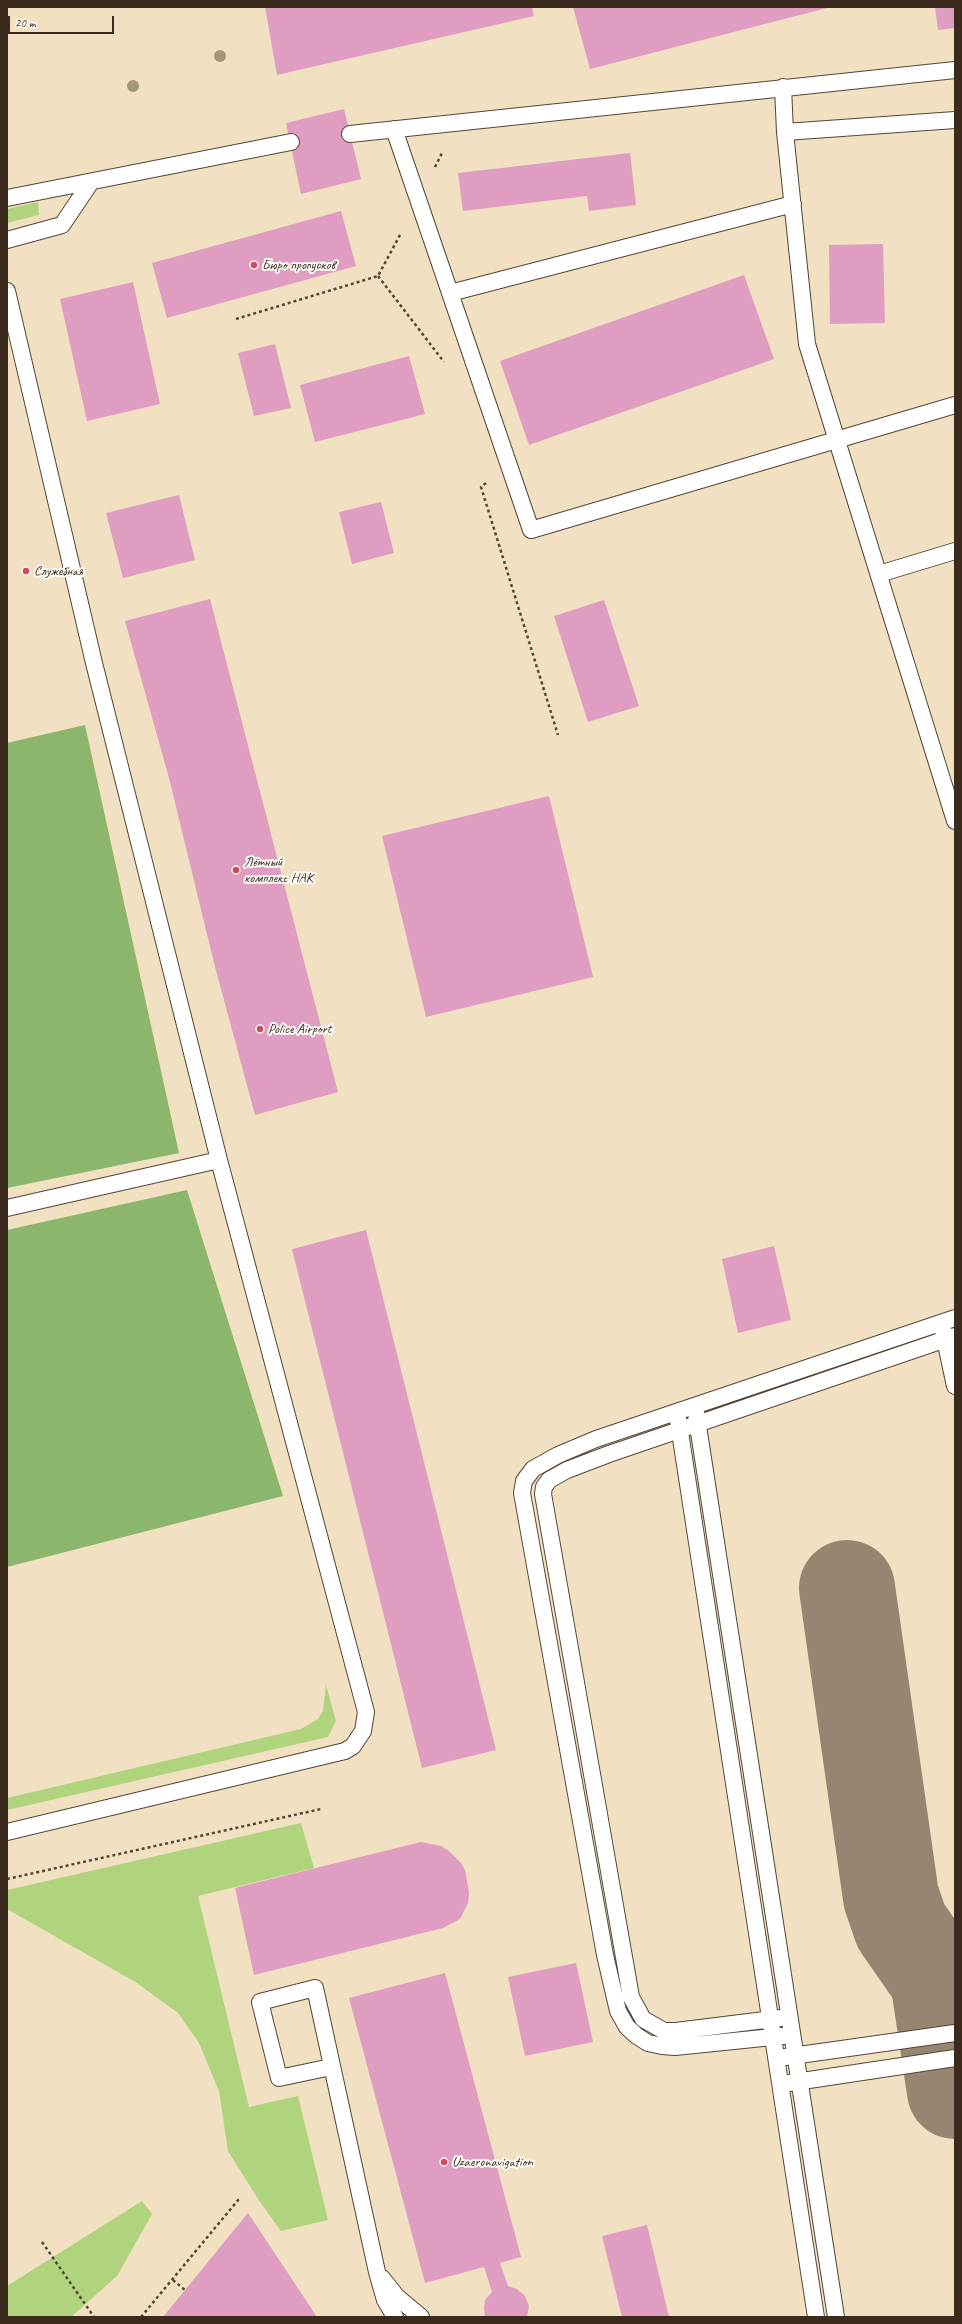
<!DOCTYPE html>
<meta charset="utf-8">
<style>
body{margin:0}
#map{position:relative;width:962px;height:2324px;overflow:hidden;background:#f1e0c1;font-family:Caveat,sans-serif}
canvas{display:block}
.frame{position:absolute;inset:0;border:8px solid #3b2a1e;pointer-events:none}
.scale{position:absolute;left:8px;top:16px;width:106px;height:18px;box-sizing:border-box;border:2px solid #3b2a1e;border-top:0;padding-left:5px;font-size:12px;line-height:14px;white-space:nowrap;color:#3b2a1e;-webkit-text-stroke:3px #fdfcf7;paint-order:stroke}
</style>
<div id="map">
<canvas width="962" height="2324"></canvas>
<div class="frame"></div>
<div class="scale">20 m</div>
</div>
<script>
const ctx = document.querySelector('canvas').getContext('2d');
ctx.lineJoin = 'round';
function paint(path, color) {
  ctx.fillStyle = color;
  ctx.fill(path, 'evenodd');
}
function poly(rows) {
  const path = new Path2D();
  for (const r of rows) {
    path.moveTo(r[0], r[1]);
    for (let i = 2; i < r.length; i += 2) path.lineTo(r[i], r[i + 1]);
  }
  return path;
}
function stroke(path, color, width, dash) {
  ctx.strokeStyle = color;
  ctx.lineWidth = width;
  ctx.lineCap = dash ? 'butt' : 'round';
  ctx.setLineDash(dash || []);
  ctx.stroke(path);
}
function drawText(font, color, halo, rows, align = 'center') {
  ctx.font = font + ' Caveat,sans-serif';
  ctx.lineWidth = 4;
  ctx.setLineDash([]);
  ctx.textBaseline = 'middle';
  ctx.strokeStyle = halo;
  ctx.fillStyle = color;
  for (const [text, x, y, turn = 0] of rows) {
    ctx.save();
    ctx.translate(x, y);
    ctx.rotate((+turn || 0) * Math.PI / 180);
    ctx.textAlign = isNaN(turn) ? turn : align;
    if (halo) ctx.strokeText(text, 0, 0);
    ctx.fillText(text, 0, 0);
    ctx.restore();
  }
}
paint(poly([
 [38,202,39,215,7,223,7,209],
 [326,1685,336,1721,328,1737,7,1810,7,1798,301,1729,318,1719,323,1711],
 [301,1823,314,1868,198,1896,249,2107,298,2096,328,2220,281,2231,260,2202,228,2151,219,2091,199,2043,178,2013,137,1983,7,1909,7,1890],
 [142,2201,152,2214,117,2276,71,2317,7,2317,7,2286]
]), '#b0d47d');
paint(poly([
 [85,725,179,1153,7,1188,7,743],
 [187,1190,283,1496,7,1567,7,1230]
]), '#8cb66c');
stroke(poly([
 [847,1588,891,1897,901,1926,933,1972,939,1985,955,2091]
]), '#968570', 96);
paint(poly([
 [265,7,532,7,534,16,277,75],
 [573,7,827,7,827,8,590,69],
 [935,7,955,7,955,28,938,30],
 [344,109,361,179,301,194,286,123],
 [630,153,636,205,589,211,587,196,463,211,458,173],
 [341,211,356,266,167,318,152,263],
 [883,244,885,323,830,324,829,245],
 [744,275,774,359,529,445,500,361],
 [133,282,160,404,87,421,60,299],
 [275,344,291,408,254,416,238,353],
 [409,356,425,414,315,442,300,385],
 [179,495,195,560,123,578,106,513],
 [381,502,394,553,352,564,339,512],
 [210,599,338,1092,255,1115,214,963,169,778,125,621],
 [604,600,639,706,588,722,554,616],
 [549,796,593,977,426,1017,382,836],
 [366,1230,496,1750,422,1768,292,1249],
 [774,1246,791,1320,738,1333,722,1259],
 [421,1842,441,1846,449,1851,461,1863,465,1870,469,1893,468,1903,460,1919,443,1928,254,1975,235,1888],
 [576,1963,593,2042,525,2056,508,1977],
 [445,1973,521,2257,500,2263,508,2286,517,2289,525,2296,529,2306,527,2317,485,2317,484,2308,485,2300,492,2292,484,2267,425,2283,349,1998],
 [248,2213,317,2317,163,2317,185,2290],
 [647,2225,669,2317,622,2317,602,2236]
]), '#e09dc2');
const lane = poly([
 [783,87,785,132,807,344,955,821],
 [394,129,531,530,955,405],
 [785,132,955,120],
 [350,134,955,70],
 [7,198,291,142],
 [7,240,62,225,91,182],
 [7,291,94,663,219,1160,366,1712,363,1731,353,1746,345,1751,7,1832],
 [450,293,793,204],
 [879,574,955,551],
 [7,1208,219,1160],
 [943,1330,955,1386],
 [696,1413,836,2317],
 [678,1419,816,2317],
 [789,2017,676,2031,664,2031,643,2019,631,1997,543,1494,544,1487,549,1480,567,1470,609,1454,955,1336],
 [792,2035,675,2047,662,2046,648,2043,637,2036,627,2027,618,2011,605,1955,522,1493,524,1481,533,1469,558,1455,596,1439,955,1318],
 [785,2057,955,2033],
 [331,2067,279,2078,260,2002,315,1988,377,2272,385,2300,395,2317],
 [789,2083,955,2058],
 [382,2278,397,2297,421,2317]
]);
stroke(lane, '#564536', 18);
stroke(poly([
 [435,167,443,151],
 [378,276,444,362],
 [236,319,378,276,401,233],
 [486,483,481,487,558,735],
 [7,1879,321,1809],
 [42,2242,94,2317],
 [173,2280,185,2290],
 [141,2317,239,2199]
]), '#564536', 2.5, [3, 3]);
stroke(lane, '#fff', 16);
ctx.fillStyle = '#a09877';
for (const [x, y] of [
 [220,56],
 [133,86]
]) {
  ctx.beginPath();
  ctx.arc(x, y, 6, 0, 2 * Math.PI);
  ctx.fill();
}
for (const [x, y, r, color] of [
 [254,265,4,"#d1495b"],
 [26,571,4,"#d1495b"],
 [236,870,4,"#d1495b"],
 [260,1029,4,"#d1495b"],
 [444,2162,4,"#d1495b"]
]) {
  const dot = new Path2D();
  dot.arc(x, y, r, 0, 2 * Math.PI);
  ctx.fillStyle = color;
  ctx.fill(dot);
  stroke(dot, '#fdfcf7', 1.5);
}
drawText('14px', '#3b2a1e', '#fdfcf7', [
 ["Бюро пропусков",262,265],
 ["Служебная",34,571],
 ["Лётный",244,862],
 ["комплекс НАК",244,878],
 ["Police Airport",268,1029],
 ["Uzaeronavigation",452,2162]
], 'left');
</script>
